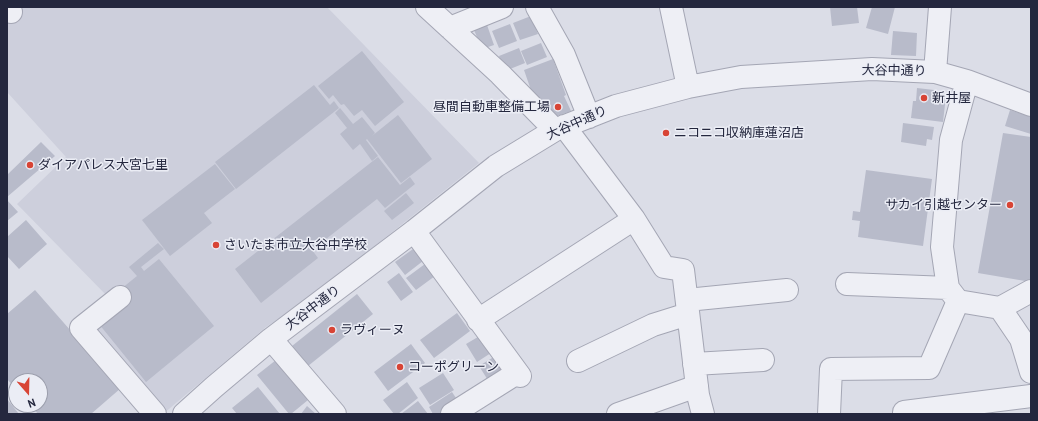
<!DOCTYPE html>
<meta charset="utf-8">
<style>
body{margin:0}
#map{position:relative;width:1038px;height:421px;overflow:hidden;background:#dbdde7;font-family:"PT Sans",sans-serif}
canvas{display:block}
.frame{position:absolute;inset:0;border:8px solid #24273e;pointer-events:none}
.north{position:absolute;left:8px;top:373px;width:40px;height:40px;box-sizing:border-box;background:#ebedf5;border:1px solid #9b9eac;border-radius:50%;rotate:160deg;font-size:11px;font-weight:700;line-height:16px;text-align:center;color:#24273e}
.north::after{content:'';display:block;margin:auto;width:14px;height:18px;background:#d84435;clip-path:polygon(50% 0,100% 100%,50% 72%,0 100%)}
</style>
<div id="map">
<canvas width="1038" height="421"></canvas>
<div class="frame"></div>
<div class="north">N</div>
</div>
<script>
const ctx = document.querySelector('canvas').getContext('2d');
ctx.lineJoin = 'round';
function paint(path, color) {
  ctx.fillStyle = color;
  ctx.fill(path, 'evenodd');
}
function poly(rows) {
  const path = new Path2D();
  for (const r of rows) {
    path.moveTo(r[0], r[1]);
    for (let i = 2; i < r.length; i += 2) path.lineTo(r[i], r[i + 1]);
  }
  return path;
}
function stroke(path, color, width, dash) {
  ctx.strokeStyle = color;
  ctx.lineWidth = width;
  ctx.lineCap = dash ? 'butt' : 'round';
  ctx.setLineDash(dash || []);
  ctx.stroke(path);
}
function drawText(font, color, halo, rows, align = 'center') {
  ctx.font = font + ' "PT Sans","Noto Sans JP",sans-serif';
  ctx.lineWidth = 3;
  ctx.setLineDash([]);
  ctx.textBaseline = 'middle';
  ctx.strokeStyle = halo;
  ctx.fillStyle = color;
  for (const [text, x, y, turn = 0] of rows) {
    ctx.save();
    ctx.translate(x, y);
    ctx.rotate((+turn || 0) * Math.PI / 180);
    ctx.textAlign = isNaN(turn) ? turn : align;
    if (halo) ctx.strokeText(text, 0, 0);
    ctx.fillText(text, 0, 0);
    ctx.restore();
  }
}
paint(poly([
 [12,7,327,7,479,163,307,300,266,327,163,414,92,334,108,297,17,204,66,157,7,92,7,20]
]), '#cdcfdc');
paint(poly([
 [830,7,857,7,859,23,832,26],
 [872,7,895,7,888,34,866,28],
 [531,16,538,34,520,40,513,23],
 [510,24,517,41,499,48,492,31],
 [487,25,494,45,482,49,474,30],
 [893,31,917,33,916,56,891,55],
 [541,43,547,57,527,65,521,51],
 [519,48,525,63,505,71,499,56],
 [362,51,404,102,375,126,362,110,354,116,344,104,341,105,333,95,329,99,318,86],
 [553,59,566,95,564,96,571,111,552,118,546,103,541,105,533,96,524,70],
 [314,85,330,105,334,101,339,108,236,189,215,162],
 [917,88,934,90,933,95,946,96,943,122,911,118,913,101,916,101],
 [340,108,353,124,362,117,375,133,372,136,398,115,432,159,401,183,367,139,366,140,378,156,372,161,360,144,353,150,340,134,347,128,335,113],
 [1010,110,1031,117,1031,134,1005,126],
 [903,123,934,127,932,140,927,139,926,146,901,142],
 [1003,133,1031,137,1031,282,978,273],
 [41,142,55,156,7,197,7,175],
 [378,157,400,185,410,177,415,184,385,208,377,199,312,250,318,258,261,303,235,269],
 [215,164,235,189,204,213,212,223,170,256,142,220],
 [866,170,932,179,923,246,858,237,860,221,852,220,853,211,860,212],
 [406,193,414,203,392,220,384,211],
 [7,200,18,212,7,221],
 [26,220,47,244,19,269,7,256,7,237],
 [158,243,164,249,141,267,144,271,159,259,214,326,146,382,99,324,121,289,137,276,129,267],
 [413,249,423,261,405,275,395,262],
 [425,264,435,276,416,290,406,278],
 [399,273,413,292,401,301,387,282],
 [35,290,121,388,91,414,38,414,30,405,40,405,40,381,16,381,16,389,7,379,7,314],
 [357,294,373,314,308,366,292,346],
 [457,313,470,331,434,358,420,340],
 [483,334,494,351,477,362,466,344],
 [411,344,425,363,388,391,374,372],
 [497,355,509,373,491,385,479,366],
 [276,360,308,400,291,414,289,414,257,375],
 [443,373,454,390,430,405,419,388],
 [407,382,418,398,398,414,394,414,383,400],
 [258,387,280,414,237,414,232,408],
 [452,392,460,404,444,414,433,414,429,407],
 [7,399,19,414,7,414],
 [418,401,428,414,401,414],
 [307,406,316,414,301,414]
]), '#b8bbca');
const minor = poly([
 [427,7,500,74,555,130],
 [537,7,564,55,589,117],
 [671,7,688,87],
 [7,8,11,12],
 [450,28,502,7],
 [935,72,940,7],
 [967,81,951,140,942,247,948,288,958,301,1000,308,1021,339,1031,372],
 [564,126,634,219,664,267,683,270,698,395,703,414],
 [414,231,520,376],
 [847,284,948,288],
 [120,297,81,328,155,414],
 [687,300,787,290],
 [1000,308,1031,291],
 [478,320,634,219],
 [271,339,335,414],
 [578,361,653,325,688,314],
 [694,364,763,360],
 [184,414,214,387,271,339,414,231,496,166,555,130,616,106,688,87,741,77,872,69,935,72,967,81,1031,105],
 [452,414,517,373],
 [618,414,697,386],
 [829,414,831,369,929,368,958,301],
 [904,414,904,412,1031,396]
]);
stroke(minor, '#a4a6b4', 24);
stroke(minor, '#eeeff5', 22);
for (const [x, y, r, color] of [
 [924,98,4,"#d84435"],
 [558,107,4,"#d84435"],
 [666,133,4,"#d84435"],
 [30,165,4,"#d84435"],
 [1010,205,4,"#d84435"],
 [216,245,4,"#d84435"],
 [332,330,4,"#d84435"],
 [400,367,4,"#d84435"]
]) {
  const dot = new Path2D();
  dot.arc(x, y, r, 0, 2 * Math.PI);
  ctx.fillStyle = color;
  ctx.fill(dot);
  stroke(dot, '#ebedf5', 1.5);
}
drawText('13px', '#24273e', '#ebedf5', [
 ["大谷中通り",894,71,1],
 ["大谷中通り",577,123,-24],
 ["大谷中通り",313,308,-37]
]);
drawText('13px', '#24273e', '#ebedf5', [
 ["新井屋",932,98],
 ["昼間自動車整備工場",550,107,"right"],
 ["ニコニコ収納庫蓮沼店",674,133],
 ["ダイアパレス大宮七里",38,165],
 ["サカイ引越センター",1002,205,"right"],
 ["さいたま市立大谷中学校",224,245],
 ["ラヴィーヌ",340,330],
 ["コーポグリーン",408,367]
], 'left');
</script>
